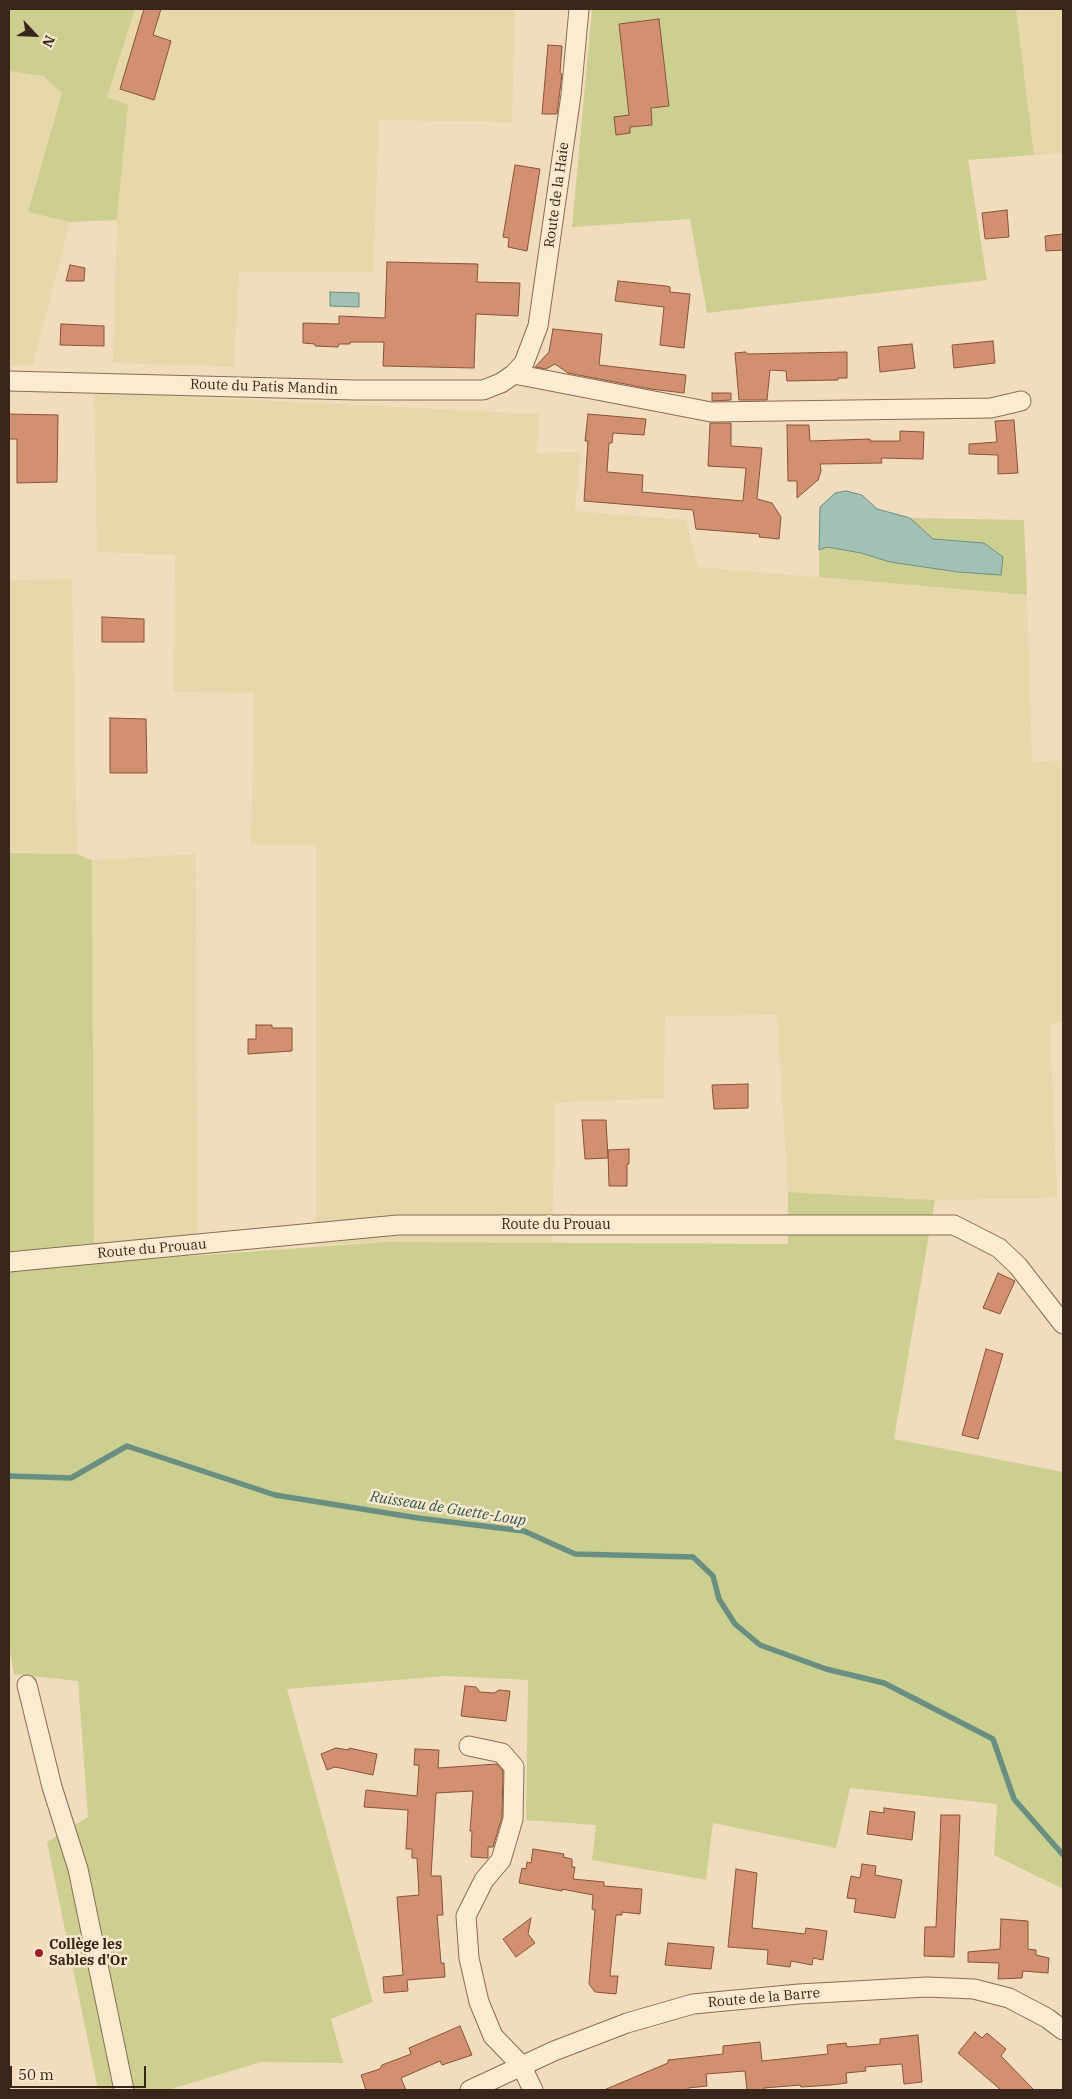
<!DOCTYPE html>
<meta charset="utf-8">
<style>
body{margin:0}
#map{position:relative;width:1072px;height:2099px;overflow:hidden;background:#f1ddbd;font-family:"IBM Plex Serif",serif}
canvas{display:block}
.frame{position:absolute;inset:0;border:10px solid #38261b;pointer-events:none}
.north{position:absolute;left:10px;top:10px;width:50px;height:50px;-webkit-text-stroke:4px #f8e7cd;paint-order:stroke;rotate:115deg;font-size:14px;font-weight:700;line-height:20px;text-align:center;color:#38261b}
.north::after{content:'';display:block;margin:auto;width:18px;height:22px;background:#38261b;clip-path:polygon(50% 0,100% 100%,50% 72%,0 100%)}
.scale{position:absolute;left:10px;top:2066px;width:136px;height:22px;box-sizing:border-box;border:2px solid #38261b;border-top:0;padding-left:6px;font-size:15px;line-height:18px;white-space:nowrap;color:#38261b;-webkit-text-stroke:4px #f8e7cd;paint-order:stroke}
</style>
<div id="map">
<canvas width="1072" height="2099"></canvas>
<div class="frame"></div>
<div class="north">N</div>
<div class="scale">50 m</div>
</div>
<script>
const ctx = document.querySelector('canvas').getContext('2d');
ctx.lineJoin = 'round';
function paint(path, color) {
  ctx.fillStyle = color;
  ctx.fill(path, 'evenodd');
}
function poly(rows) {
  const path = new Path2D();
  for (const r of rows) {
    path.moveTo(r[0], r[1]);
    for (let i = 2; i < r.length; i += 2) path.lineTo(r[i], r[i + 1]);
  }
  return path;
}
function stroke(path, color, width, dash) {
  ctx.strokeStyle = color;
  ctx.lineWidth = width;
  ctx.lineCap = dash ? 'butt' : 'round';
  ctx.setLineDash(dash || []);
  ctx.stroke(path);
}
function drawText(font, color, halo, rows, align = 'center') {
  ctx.font = font + ' "IBM Plex Serif",serif';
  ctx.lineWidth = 5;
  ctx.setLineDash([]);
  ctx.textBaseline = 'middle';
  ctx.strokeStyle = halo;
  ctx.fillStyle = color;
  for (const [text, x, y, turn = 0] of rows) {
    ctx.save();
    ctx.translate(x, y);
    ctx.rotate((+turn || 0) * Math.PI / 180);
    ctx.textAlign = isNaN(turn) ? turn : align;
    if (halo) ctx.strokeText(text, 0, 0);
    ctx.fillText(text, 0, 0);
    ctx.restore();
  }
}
paint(poly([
 [135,9,515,9,512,122,379,120,373,272,239,272,234,367,113,363,117,220,128,105,106,97],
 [1016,9,1063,9,1063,153,1034,155],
 [9,71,43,76,62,93,28,212,70,222,33,365,9,366],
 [94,392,539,414,537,453,581,452,575,511,686,520,698,567,1027,595,1032,762,1063,760,1063,1022,1050,1024,1057,1198,935,1200,788,1192,777,1015,665,1016,664,1098,555,1103,552,1243,384,1242,316,1245,316,846,251,845,254,693,174,692,175,555,97,552],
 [72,579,77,854,9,852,9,580],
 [196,854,197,1256,94,1263,92,860]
]), '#e7d7aa');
paint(poly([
 [9,9,135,9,107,97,128,105,117,220,70,222,28,212,62,93,43,76,9,71],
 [592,9,1016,9,1034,155,968,160,987,280,707,313,690,219,572,227],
 [910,518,1024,520,1027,595,819,577,819,550,827,547,861,553,890,562,958,572,1001,574,1003,557,984,543,933,539],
 [9,853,77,854,92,860,94,1263,384,1242,788,1244,788,1192,935,1200,894,1439,1063,1472,1063,1889,994,1855,997,1804,850,1788,836,1848,713,1823,706,1880,592,1860,596,1825,526,1820,528,1680,446,1676,287,1689,373,2002,331,2019,343,2063,261,2062,168,2090,98,2090,47,1842,88,1817,78,1681,14,1674,9,1647]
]), '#cdcf90');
const water = poly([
 [330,292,359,293,359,307,330,306,330,292],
 [846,491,862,495,877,509,910,518,933,539,984,543,1003,557,1001,575,958,572,890,562,861,553,827,547,819,550,820,507,835,493,846,491]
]);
paint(water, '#a1c1b5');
stroke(water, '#688f82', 1);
stroke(poly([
 [9,1476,71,1478,127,1446,275,1495,418,1518,524,1531,575,1554,693,1557,713,1576,719,1599,735,1624,760,1645,826,1669,884,1683,993,1739,1014,1799,1063,1855]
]), '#688f82', 5.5);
const building = poly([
 [144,9,161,9,153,35,171,41,154,100,120,89,144,9],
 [659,19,669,106,651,108,652,125,630,127,630,133,616,135,614,117,629,115,619,24,659,19],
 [548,45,562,46,560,73,562,74,557,114,542,114,548,45],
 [515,165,540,169,527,251,508,247,509,238,503,237,515,165],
 [1007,210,1009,237,985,239,982,213,1007,210],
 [1063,234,1063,250,1046,251,1045,236,1063,234],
 [387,262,478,264,477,282,520,283,518,316,476,314,474,368,383,366,384,342,350,342,350,344,339,344,338,347,315,346,315,344,303,343,303,323,339,324,339,316,385,318,387,262],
 [70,265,85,268,84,281,66,281,70,265],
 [618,281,666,286,670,287,670,292,690,294,684,348,660,345,664,307,615,301,618,281],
 [61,324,104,326,104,346,60,345,61,324],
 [553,329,602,334,599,365,686,375,684,393,651,389,568,373,555,364,546,369,535,367,549,352,553,329],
 [993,341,995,363,954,368,952,345,993,341],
 [912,344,915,368,880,372,878,347,912,344],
 [745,352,748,354,847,352,847,378,838,378,838,380,787,381,786,371,770,370,767,400,739,400,735,353,745,352],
 [712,393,731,393,731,400,712,401,712,393],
 [9,414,58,415,57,482,17,483,17,439,9,439,9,414],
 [588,414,646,419,644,435,613,433,612,443,609,443,607,472,643,475,642,492,743,501,746,468,708,466,710,423,731,423,731,446,762,448,757,499,772,503,781,517,779,539,759,537,760,534,696,529,693,510,584,501,588,441,585,441,588,414],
 [1014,420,1018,473,998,474,998,455,969,454,969,444,997,442,995,421,1014,420],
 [787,425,809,425,810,441,870,439,870,441,900,441,900,431,924,432,923,459,881,458,882,463,820,464,821,471,818,480,797,498,797,481,788,481,787,425],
 [102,617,144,619,144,642,102,642,102,617],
 [110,718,146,719,147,773,110,773,110,718],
 [256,1025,272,1025,272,1028,292,1028,292,1051,248,1054,248,1039,256,1039,256,1025],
 [748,1084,748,1108,714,1109,712,1085,748,1084],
 [582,1120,606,1120,608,1158,585,1159,582,1120],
 [629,1149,629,1164,627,1164,627,1186,609,1186,608,1150,629,1149],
 [998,1273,1015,1281,1000,1314,983,1308,998,1273],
 [986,1349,1003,1354,978,1439,962,1435,986,1349],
 [465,1686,476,1687,480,1692,494,1693,499,1690,510,1691,506,1721,461,1716,465,1686],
 [336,1748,349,1750,349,1748,377,1754,373,1775,335,1767,327,1770,321,1754,336,1748],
 [415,1749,439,1750,438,1768,497,1764,503,1771,502,1817,493,1847,488,1847,488,1858,471,1857,472,1831,470,1831,473,1791,436,1793,431,1876,441,1876,443,1915,437,1915,441,1963,444,1963,445,1977,407,1980,408,1991,384,1993,383,1977,403,1975,397,1897,419,1895,417,1858,412,1858,412,1849,406,1849,408,1810,364,1807,366,1790,417,1796,419,1765,414,1765,415,1749],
 [884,1808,915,1812,912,1840,867,1834,870,1811,884,1813,884,1808],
 [941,1815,960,1815,954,1957,924,1956,925,1927,936,1927,941,1815],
 [533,1849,564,1854,563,1857,572,1859,572,1867,575,1867,573,1879,604,1882,604,1886,642,1889,640,1914,622,1912,622,1915,616,1915,610,1976,618,1976,616,1994,595,1992,589,1984,595,1910,592,1909,593,1895,562,1889,562,1891,519,1883,522,1868,526,1869,527,1862,531,1863,533,1849],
 [862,1864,876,1866,875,1875,902,1880,895,1918,854,1912,856,1899,847,1898,851,1876,860,1878,862,1864],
 [736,1869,757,1873,752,1928,805,1934,806,1928,827,1931,823,1960,813,1958,812,1965,791,1961,790,1967,767,1964,768,1950,728,1947,736,1869],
 [531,1918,528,1934,535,1943,516,1957,503,1939,531,1918],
 [1001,1919,1028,1921,1028,1949,1036,1950,1036,1955,1049,1958,1048,1973,1023,1971,1022,1978,998,1979,999,1963,968,1962,968,1952,1000,1949,1001,1919],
 [668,1943,714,1947,711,1969,665,1965,668,1943],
 [460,2026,472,2055,442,2065,440,2061,401,2078,406,2090,366,2090,361,2075,380,2069,382,2065,411,2054,409,2048,460,2026],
 [975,2032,982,2038,987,2033,1006,2049,1001,2056,1034,2090,1001,2090,958,2053,975,2032],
 [918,2035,922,2082,904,2084,902,2064,865,2067,866,2071,846,2073,847,2083,831,2085,801,2087,800,2085,764,2088,765,2090,747,2090,745,2071,706,2074,707,2086,688,2088,688,2090,604,2090,668,2063,668,2060,723,2054,723,2046,760,2042,762,2061,828,2054,827,2045,846,2043,847,2047,880,2044,880,2039,918,2035]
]);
paint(building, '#d19070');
stroke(building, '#8a5239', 1);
const street = poly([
 [514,374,711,412,991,408,1021,401],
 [9,381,355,390,483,390,501,383,514,374,524,363,538,326,571,95,579,9],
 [9,1262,398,1225,954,1225,999,1248,1018,1266,1063,1324],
 [27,1685,52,1787,78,1869,124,2090],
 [469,1746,502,1753,514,1767,513,1819,501,1860,484,1880,466,1916,469,1958,479,2002,493,2036,521,2065,533,2090],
 [470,2090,554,2051,627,2023,693,2004,799,1994,927,1987,974,1989,1009,1998,1047,2018,1063,2030]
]);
stroke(street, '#896c55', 21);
stroke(street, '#fbebd0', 19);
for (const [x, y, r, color] of [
 [39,1953,5,"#9c212d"]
]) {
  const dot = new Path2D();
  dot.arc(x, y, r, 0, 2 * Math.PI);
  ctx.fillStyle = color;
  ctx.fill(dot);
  stroke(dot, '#f8e7cd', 2);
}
drawText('14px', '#38261b', '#f8e7cd', [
 ["Route de la Haie",557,195,-82],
 ["Route du Patis Mandin",264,387,2],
 ["Route du Prouau",556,1225],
 ["Route du Prouau",152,1249,-5],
 ["Route de la Barre",764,1998,-5]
]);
drawText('bold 14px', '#38261b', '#f8e7cd', [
 ["Collège les",49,1945],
 ["Sables d'Or",49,1961]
], 'left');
drawText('italic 15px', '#295951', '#f8e7cd', [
 ["Ruisseau de Guette-Loup",448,1509,9]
]);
</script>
